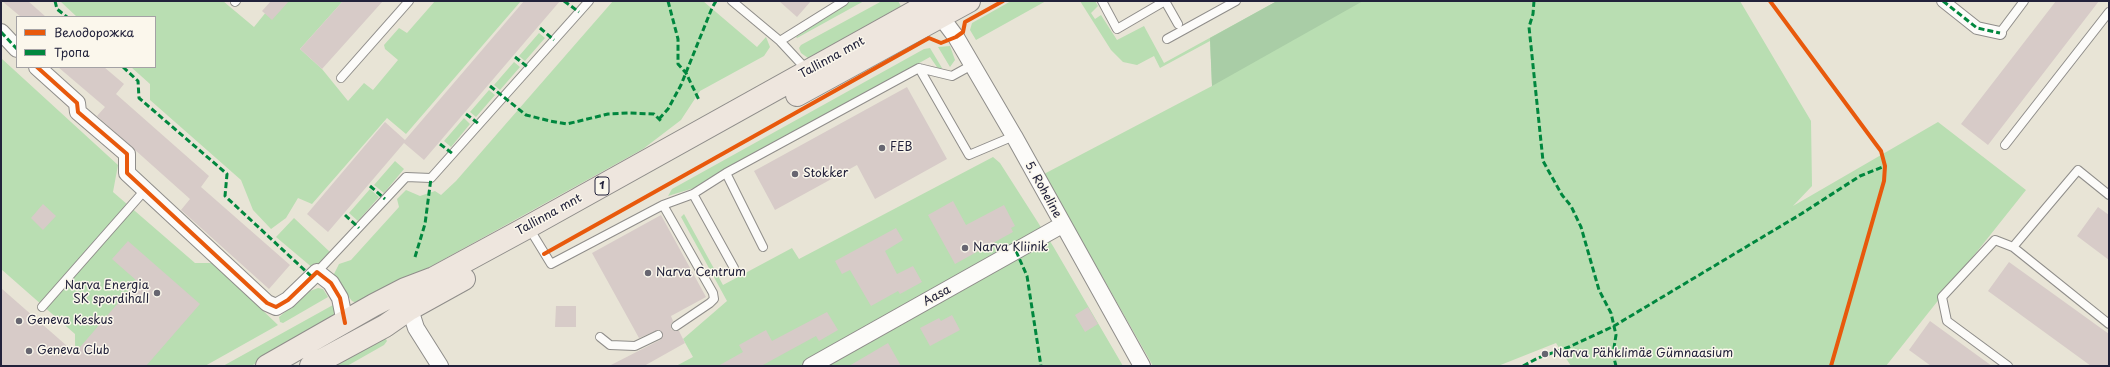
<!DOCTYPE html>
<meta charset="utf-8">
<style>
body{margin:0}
#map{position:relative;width:2110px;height:367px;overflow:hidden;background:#e8e4d6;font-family:"Playpen Sans",sans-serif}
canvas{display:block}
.frame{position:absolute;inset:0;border:2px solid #22223b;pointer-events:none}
.legend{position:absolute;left:16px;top:16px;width:140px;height:52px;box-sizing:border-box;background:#fbf7ec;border:1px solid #a4a2a5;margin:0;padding:5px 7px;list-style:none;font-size:12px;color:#22223b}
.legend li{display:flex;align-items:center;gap:8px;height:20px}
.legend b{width:20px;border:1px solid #a4a2a5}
</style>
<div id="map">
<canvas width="2110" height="367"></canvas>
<div class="frame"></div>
<ul class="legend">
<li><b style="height:5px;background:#e8590c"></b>Велодорожка</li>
<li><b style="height:5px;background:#00873e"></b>Тропа</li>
</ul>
</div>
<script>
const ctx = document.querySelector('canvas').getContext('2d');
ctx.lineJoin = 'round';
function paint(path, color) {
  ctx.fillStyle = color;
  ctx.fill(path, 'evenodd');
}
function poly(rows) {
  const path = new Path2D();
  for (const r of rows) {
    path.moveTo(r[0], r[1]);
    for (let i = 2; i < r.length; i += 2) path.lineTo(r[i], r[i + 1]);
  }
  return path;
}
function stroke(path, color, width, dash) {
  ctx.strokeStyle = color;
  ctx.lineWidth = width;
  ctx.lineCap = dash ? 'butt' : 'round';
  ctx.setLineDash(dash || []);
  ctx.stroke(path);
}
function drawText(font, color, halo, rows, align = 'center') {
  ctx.font = font + ' "Playpen Sans",sans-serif';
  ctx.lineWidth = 3;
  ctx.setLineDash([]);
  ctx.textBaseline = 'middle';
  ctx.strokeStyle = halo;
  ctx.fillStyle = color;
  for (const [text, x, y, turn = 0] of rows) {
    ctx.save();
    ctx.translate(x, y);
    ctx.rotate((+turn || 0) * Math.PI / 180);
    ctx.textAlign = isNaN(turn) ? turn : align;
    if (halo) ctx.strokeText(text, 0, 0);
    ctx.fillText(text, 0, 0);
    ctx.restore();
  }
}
paint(poly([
 [60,1,223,1,254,27,275,1,343,1,300,49,322,69,348,101,364,83,373,90,398,60,385,49,384,45,399,28,407,33,435,1,521,1,406,134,387,118,312,204,298,198,286,218,271,229,253,210,241,180,150,100,150,84,131,67,155,67,155,17,77,17],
 [613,1,703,1,757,47,766,37,770,47,764,56,700,91,681,120,643,149,361,305,352,301,335,279,334,274,339,264,351,260,399,207,397,199,406,190,420,196,435,191,441,195,456,181],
 [850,1,864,1,797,38,796,37],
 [882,1,898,1,901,6,808,58,801,53,799,48,801,45],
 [1011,1,1046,1,976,40,970,30,972,23],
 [1080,1,1095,1,1098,6,1091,13,1095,19,1101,15,1117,40,1144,26,1164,63,1277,1,1740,1,1811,121,1812,186,1793,206,1938,122,2026,190,1886,366,1571,366,1556,343,1498,366,1153,366,1044,174,1212,86,1210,41,1160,68,1154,56,1137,65,1123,62,1111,50],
 [539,33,545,38,525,61,519,56],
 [950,46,955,60,950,67,938,47],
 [930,48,942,68,939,70,930,57,694,188,668,196,672,189,924,49],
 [1,58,118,165,113,192,195,263,213,263,278,325,205,366,89,366,75,353,75,334,1,269],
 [514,62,520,67,500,90,494,85],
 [489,90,495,95,476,117,470,112],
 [464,118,470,124,451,147,444,141],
 [993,157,1000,163,1053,246,1123,366,676,366,693,357,683,339,727,301,681,217,684,214,723,285,792,248,799,259],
 [395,161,404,169,384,193,374,185],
 [370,189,379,197,358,221,349,213],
 [294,218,331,253,314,269,276,237],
 [318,288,323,289,328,297,283,323,280,322,279,317,310,291],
 [333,305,337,314,332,321,251,366,223,366],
 [382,332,387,341,384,345,347,366,341,366,338,364]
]), '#b9deb2');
paint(poly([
 [1277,1,1363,1,1212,86,1210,38]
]), '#a9cda6');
paint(poly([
 [2,1,28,1,46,17,21,17],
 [271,1,289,1,272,20,262,11],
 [343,1,383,1,322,69,300,49],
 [524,1,560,1,424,160,404,143,328,232,307,214,385,122,405,140],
 [779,1,811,1,797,17],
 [2056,1,2099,1,1988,145,1961,124],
 [58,67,104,67,124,84,116,94,209,176,201,187,290,265,269,289,181,210,190,199,97,116,105,107],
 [907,87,947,159,875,199,857,165,775,210,754,171],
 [953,201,966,225,1004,205,1015,226,1011,228,1013,232,955,264,928,215],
 [43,204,56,216,43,230,31,218],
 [2098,207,2109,215,2109,260,2077,236],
 [661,215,706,297,671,316,673,321,671,324,671,329,674,331,679,331,685,343,644,366,609,366,660,340,663,335,661,331,658,330,639,338,592,253],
 [896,228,903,240,885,251,897,274,913,266,922,282,900,294,898,291,871,306,850,270,842,274,835,261],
 [128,241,200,304,146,366,1,366,1,288,75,353,137,281,112,259],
 [2009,262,2109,334,2109,366,2091,366,1988,291],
 [556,306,576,306,576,327,555,327],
 [1088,307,1098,324,1085,332,1075,315],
 [827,312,838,330,819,341,816,336,761,366,718,366,743,352,739,345,766,330,772,341],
 [952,315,960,330,930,346,920,328,939,318,941,321],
 [1930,321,1992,366,1931,366,1909,350],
 [888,343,901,366,849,366]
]), '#d7cbc8');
const service = poly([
 [732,1,780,41,807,70],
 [1102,1,1117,29,1165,1],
 [1165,1,1178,24],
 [235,2,236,1],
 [2000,33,2024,1],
 [1167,39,1236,1],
 [780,41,844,1],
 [919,68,969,155,1014,136],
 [341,78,409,1],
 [2005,145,2109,12],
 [726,173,763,247],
 [693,194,734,268],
 [663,205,713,293,714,299,710,303,676,326],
 [529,228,551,264,663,205,693,194,726,173,919,68,952,76,972,65],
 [2013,247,2109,324],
 [317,272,406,177,431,178,589,1],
 [42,307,145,190],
 [600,337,610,345,635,346,658,335],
 [2008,366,1947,321,1942,297,1995,240,2013,247,2078,170,2109,195]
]);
const pedestrian = poly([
 [1943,1,1977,28,2000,33]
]);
const minor = poly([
 [941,17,956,37,1014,136,1142,366],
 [1,32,17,49],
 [37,67,77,103,78,112,127,154,127,173,267,303,276,307,288,300,317,272,331,283,340,298,345,323],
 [407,300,416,328,440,366],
 [811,366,1062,225]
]);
const trunk = poly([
 [797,95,969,1],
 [267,366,374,305,405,289,434,278,528,227,934,1],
 [311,366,385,326,408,310,464,279]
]);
stroke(service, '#8f8d8a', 10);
stroke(pedestrian, '#8f8d8a', 14);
stroke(minor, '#8f8d8a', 18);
stroke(trunk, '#8f8d8a', 24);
stroke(service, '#fcfbf9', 8);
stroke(pedestrian, '#fcfbf9', 12);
stroke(minor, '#fcfbf9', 16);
stroke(trunk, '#eee6de', 22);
stroke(poly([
 [55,1,57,9,67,17],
 [564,1,579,12],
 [668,1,678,39,678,64,686,73,699,100],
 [1534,1,1533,14,1529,27,1543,161,1562,195,1571,206,1581,227,1599,290,1611,313,1616,335,1613,354,1616,366],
 [1943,1,1977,28,2000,33],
 [540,28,554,40],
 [1,32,17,49],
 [515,57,529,68],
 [123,67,138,81,139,98,227,174,225,196,312,277],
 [490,86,526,115,550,121,567,124,608,114,628,113,654,114,661,121],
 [466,114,479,124],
 [659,119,668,109,681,85,712,8,716,1],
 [440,144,453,154],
 [370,186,385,199],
 [345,215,359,228],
 [1016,251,1027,276,1041,366],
 [415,257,425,224,431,178],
 [1523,366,1538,358,1569,347,1614,326,1801,214,1860,176,1885,166]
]), '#00873e', 3, [6, 3]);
stroke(poly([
 [1770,1,1875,143,1881,151,1885,166,1884,181,1831,366],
 [37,67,77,103,78,112,127,154,127,173,267,303,276,307,288,300,317,272,331,283,340,298,345,323],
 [544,254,929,38,941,43,956,37,963,32,965,22,1003,1]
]), '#e8590c', 4);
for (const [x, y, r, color] of [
 [882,148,4,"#676671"],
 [795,174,4,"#676671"],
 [965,248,4,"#676671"],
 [648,273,4,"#676671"],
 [157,293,4,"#676671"],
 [19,321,4,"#676671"],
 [29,351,4,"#676671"],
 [1545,354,4,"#676671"]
]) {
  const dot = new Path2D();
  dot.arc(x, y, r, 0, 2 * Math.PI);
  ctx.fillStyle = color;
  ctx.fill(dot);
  stroke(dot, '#fbf7ec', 1.5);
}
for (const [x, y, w] of [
 [602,186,14]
]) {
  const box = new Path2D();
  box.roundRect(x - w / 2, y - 9, w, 18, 3);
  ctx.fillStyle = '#fbf7ec';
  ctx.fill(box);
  stroke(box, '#22223b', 1);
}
drawText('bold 11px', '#22223b', null, [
 ["1",602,186]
]);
drawText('12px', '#22223b', '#fbf7ec', [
 ["Tallinna mnt",832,58,-29],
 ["5. Roheline",1043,190,61],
 ["Tallinna mnt",549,215,-29],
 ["Aasa",937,296,-29]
]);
drawText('12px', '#22223b', '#fbf7ec', [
 ["FEB",890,148],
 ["Stokker",803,174],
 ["Narva Kliinik",973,248],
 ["Narva Centrum",656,273],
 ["Narva Energia",149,286,"right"],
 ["SK spordihall",149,300,"right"],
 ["Geneva Keskus",27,321],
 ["Geneva Club",37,351],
 ["Narva Pähklimäe Gümnaasium",1553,354]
], 'left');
</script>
